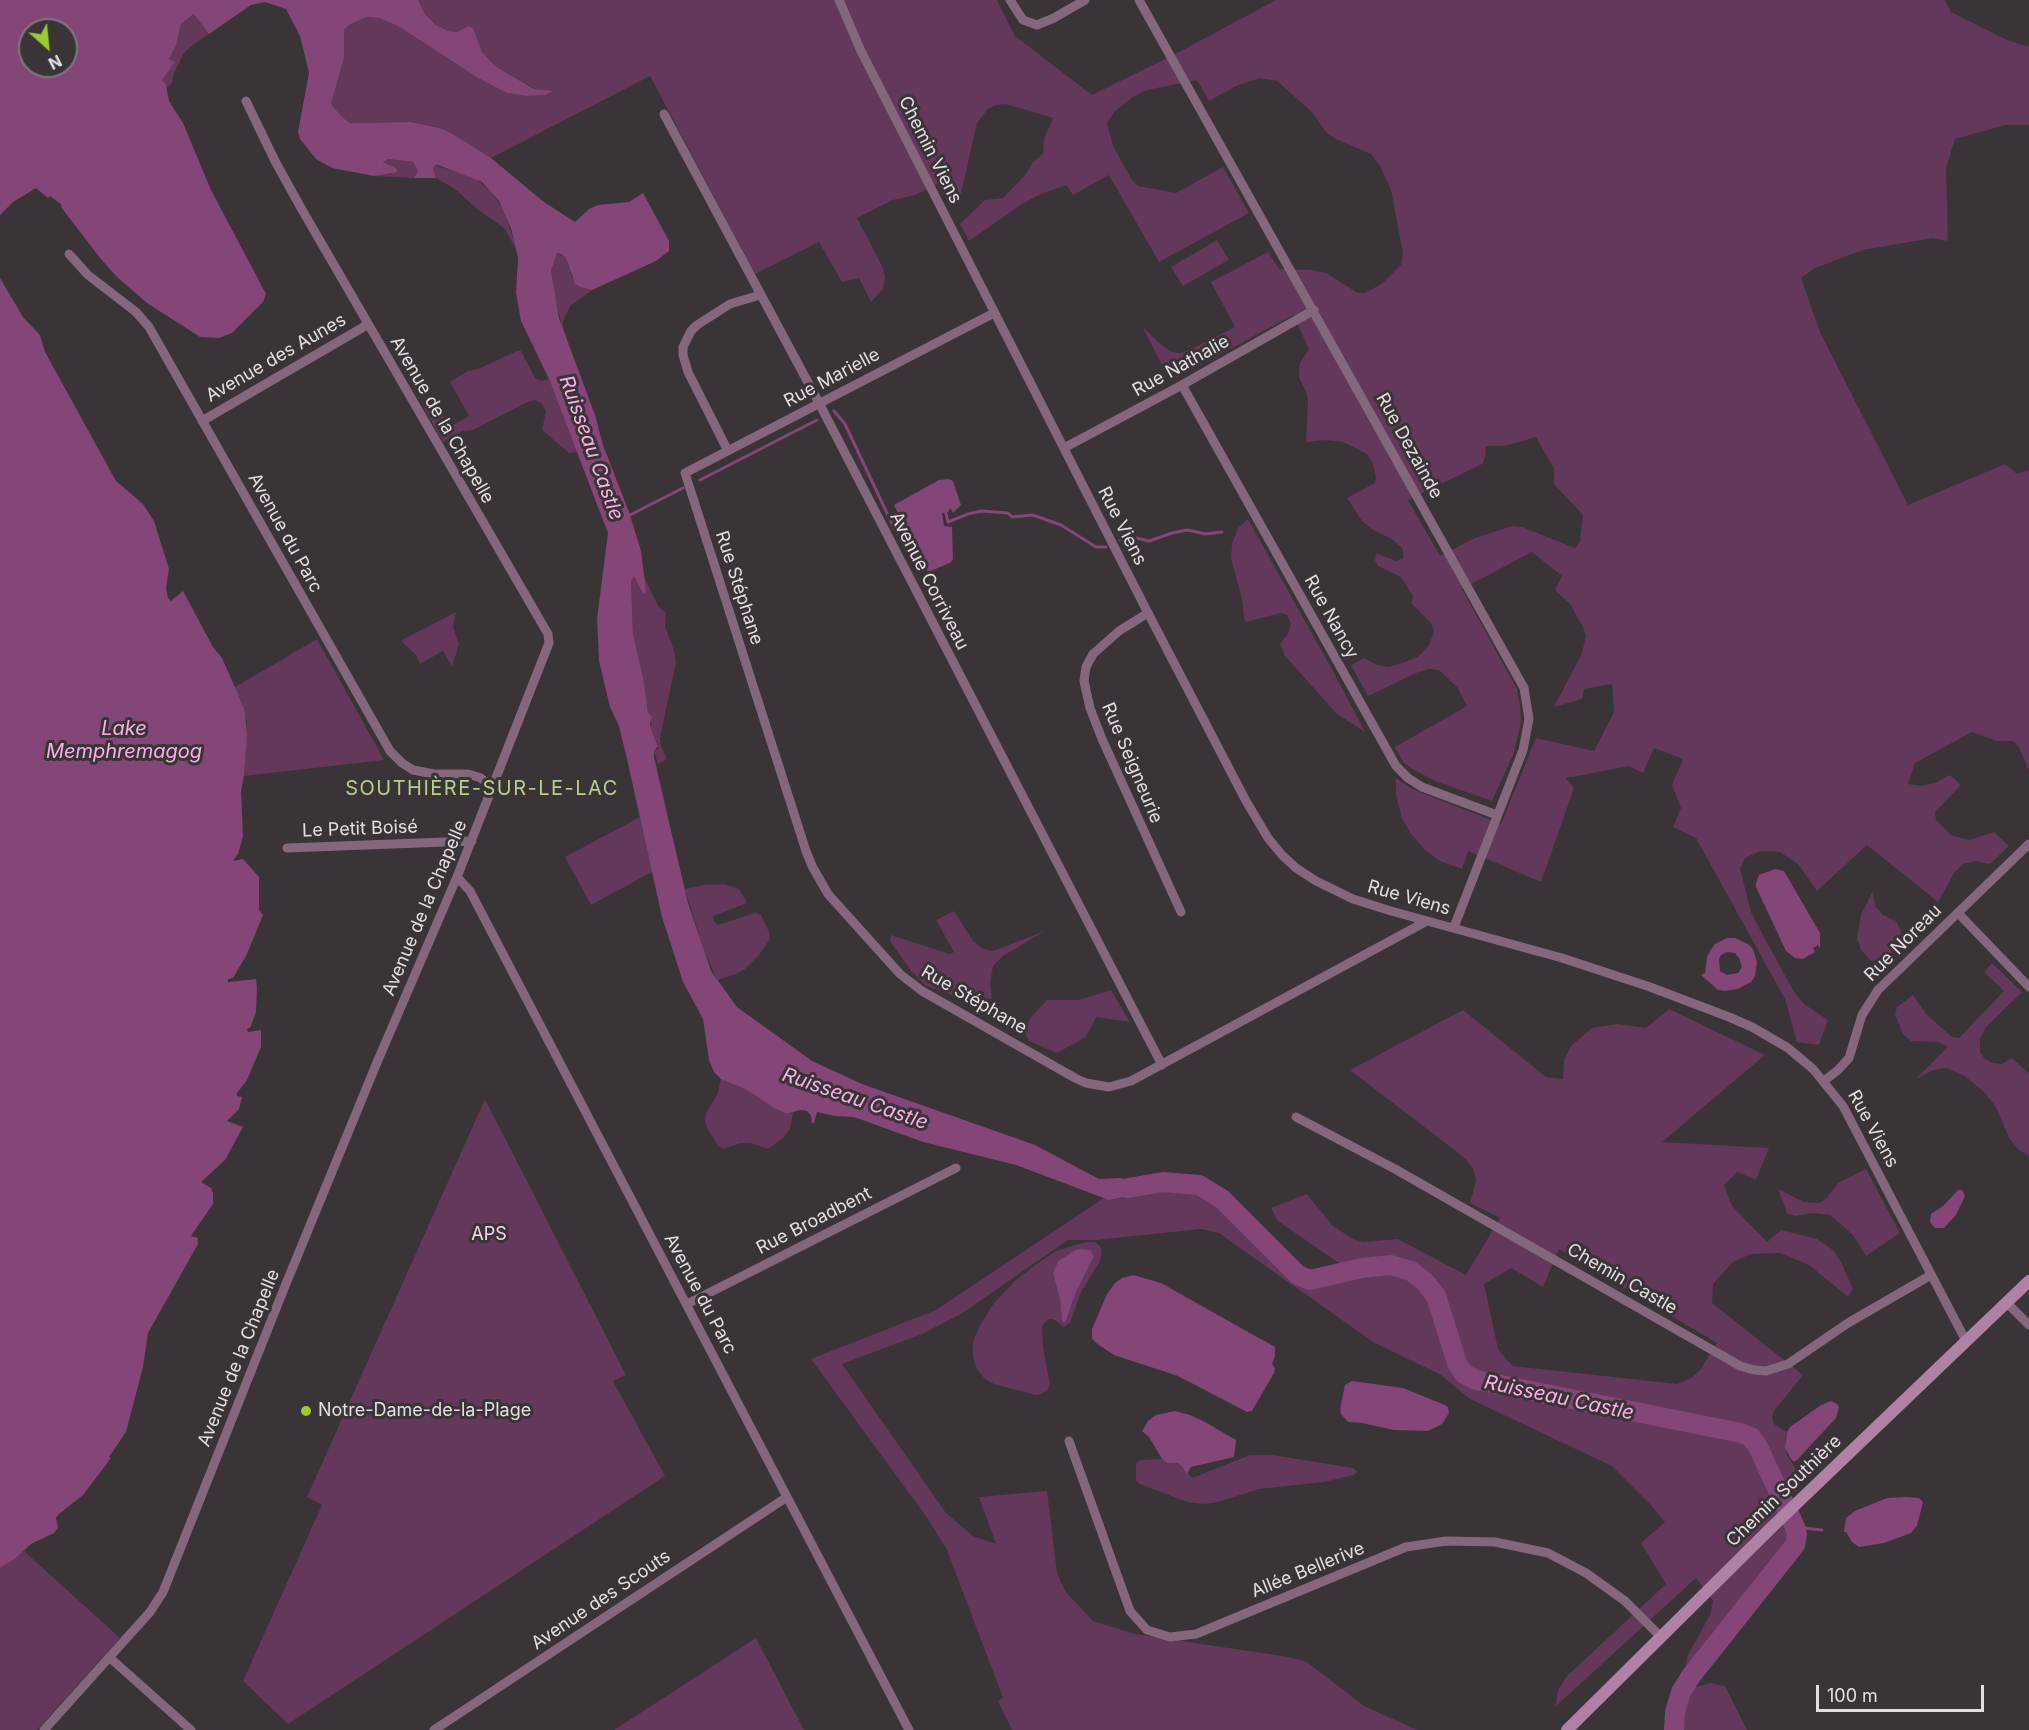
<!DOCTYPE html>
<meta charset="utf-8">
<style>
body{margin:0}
#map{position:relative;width:2029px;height:1730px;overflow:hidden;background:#3a3338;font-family:Inter,sans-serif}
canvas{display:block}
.north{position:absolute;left:18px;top:18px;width:60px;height:60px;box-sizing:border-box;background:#3a3338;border:2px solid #7e777c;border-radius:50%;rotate:153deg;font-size:16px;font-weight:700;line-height:24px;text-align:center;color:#e3dee1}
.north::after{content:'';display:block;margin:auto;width:21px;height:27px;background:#9dca30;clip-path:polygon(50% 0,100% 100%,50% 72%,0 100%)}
.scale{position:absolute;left:1816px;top:1685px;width:168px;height:27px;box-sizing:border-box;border:3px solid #e3dee1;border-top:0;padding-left:8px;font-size:18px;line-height:21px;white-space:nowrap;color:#e3dee1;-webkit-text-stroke:4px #3a3338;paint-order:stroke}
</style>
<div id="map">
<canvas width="2029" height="1730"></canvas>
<div class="north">N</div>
<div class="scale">100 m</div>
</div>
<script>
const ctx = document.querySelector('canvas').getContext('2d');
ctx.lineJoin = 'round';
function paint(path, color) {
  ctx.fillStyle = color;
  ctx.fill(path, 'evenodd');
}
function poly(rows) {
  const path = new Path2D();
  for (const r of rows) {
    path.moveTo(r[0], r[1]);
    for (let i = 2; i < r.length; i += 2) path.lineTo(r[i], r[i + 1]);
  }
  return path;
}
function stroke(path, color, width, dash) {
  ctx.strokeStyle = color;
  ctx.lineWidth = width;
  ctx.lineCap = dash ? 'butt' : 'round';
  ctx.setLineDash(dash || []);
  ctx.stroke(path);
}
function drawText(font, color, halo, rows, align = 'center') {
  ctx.font = font + ' Inter,sans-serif';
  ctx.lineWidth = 6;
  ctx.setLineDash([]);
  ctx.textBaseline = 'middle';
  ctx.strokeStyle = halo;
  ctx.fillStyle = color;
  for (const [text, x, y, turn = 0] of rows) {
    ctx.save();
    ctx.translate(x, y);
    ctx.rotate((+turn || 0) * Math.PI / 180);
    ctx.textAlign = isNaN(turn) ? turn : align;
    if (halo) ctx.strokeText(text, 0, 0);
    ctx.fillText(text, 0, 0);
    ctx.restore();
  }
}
paint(poly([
 [418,0,997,0,1015,36,1092,95,1181,51,1276,0,1945,0,1951,12,2007,40,2029,47,2029,125,2005,125,1955,139,1946,168,1948,241,1933,238,1863,250,1815,268,1801,278,1820,332,1908,505,2005,464,2017,474,2029,470,2029,771,2019,747,2013,741,1997,741,1972,732,1915,763,1908,784,1922,786,1935,783,1950,775,1961,785,1935,812,1936,820,1951,835,1969,840,1994,832,2009,846,1990,864,1976,861,1963,864,1954,873,1938,902,1867,845,1817,891,1798,864,1780,852,1760,851,1745,858,1740,869,1751,912,1759,928,1793,990,1804,1004,1828,1020,1819,1045,1797,1042,1785,999,1696,838,1673,827,1681,808,1672,785,1683,759,1654,748,1643,773,1629,766,1566,778,1574,788,1541,882,1468,851,1462,869,1440,861,1426,851,1411,834,1402,818,1396,795,1396,778,1412,789,1501,824,1536,738,1594,751,1614,712,1612,684,1584,689,1582,699,1554,707,1582,653,1586,636,1583,627,1570,604,1555,590,1562,576,1532,552,1462,589,1517,689,1520,706,1521,721,1514,753,1492,801,1435,781,1409,767,1404,763,1395,747,1467,706,1457,687,1439,670,1429,669,1416,673,1368,696,1351,665,1364,658,1377,665,1388,667,1403,663,1419,656,1429,645,1434,632,1431,623,1411,603,1413,596,1401,577,1378,566,1375,561,1376,553,1396,561,1403,558,1403,549,1392,539,1373,530,1362,521,1347,498,1375,483,1376,477,1373,464,1367,454,1343,442,1326,440,1306,442,1308,403,1306,391,1299,378,1299,365,1309,349,1293,315,1170,381,1142,326,1158,342,1172,352,1180,353,1192,349,1235,327,1211,282,1268,252,1279,269,1311,270,1326,273,1358,293,1365,293,1383,283,1401,265,1403,253,1391,190,1380,166,1371,154,1336,139,1326,132,1312,112,1277,81,1260,78,1236,86,1209,101,1197,80,1147,90,1133,97,1114,112,1107,123,1113,146,1132,180,1138,186,1176,193,1223,167,1249,213,1159,262,1109,175,1073,195,1066,185,1039,195,1022,204,969,241,960,224,985,200,1003,198,1027,173,1032,163,1043,154,1044,139,1053,118,1006,104,996,105,988,109,977,123,961,194,958,198,948,203,938,184,915,195,893,200,857,218,882,266,885,277,883,289,871,302,859,278,842,282,819,242,755,274,650,76,491,158,453,134,440,128,411,122,350,123,342,117,331,104,344,58,344,30,349,25,365,17,379,18,398,26,478,78,507,93,527,96,545,95,551,92,535,89,495,66,482,52,468,26,457,32,448,31,436,25,425,14],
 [1536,437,1554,469,1554,484,1583,515,1580,541,1575,548,1522,527,1512,526,1475,538,1440,556,1408,500,1482,464,1486,455,1485,446,1505,446],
 [195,14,209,34,189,48,184,53,174,73,172,83,166,88,161,80,174,63,169,59,176,46,181,24],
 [388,159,413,162,417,167,418,171,414,178,374,176,398,172,396,168,382,161],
 [434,165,475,178,490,191,505,211,516,249,504,228,477,209,455,189,436,178,433,168],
 [1217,240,1229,260,1183,286,1171,267],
 [557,253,566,258,572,278,580,287,592,290,570,306,563,322,564,333,552,287,551,271],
 [517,351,521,351,535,378,542,381,549,379,577,452,569,453,542,430,546,411,541,403,535,400,525,403,473,430,462,431,443,442,424,408,435,402,449,427,469,416,450,382,468,371,478,369],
 [1248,519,1334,673,1365,732,1337,714,1285,656,1280,644,1288,634,1291,623,1287,615,1281,613,1246,622,1244,617,1242,599,1231,559,1232,544,1238,528],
 [643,574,658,606,666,613,665,627,674,650,676,662,660,738,660,744,667,759,658,764,654,751,658,749,658,744,651,729,651,720,648,713,644,682,633,633,631,582,634,576,642,592,646,591],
 [456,612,453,627,459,644,452,667,443,651,420,664,416,655,403,643,402,640],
 [317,639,384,760,244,776,247,722,242,704,235,687],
 [640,817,652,872,591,905,565,857],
 [724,884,739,889,747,903,713,916,714,921,718,925,755,913,761,915,769,932,770,939,759,955,745,969,736,974,717,980,704,951,685,889,705,885],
 [1873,891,1875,906,1883,915,1896,921,1901,931,1897,946,1885,960,1871,961,1861,950,1857,939,1861,915],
 [954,911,973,941,983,949,993,951,1045,931,1003,956,993,966,990,983,992,999,959,998,925,985,911,971,890,941,891,935,950,954,954,952,936,920],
 [1992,963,2022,992,1986,1027,1980,1039,1980,1052,1985,1059,1993,1063,2002,1064,2012,1058,2029,1074,2029,1156,2019,1150,2009,1138,1996,1107,1985,1093,1965,1076,1946,1068,1933,1070,1916,1079,1948,1047,1938,1042,1911,1041,1903,1034,1895,1014,1897,1007,1913,995,1926,1014,1952,1037,1959,1038,2004,991,1984,972],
 [1111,990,1130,1022,1096,1017,1086,1037,1057,1053,1029,1041,1024,1032,1031,1017,1047,1000,1079,1000],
 [1669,1009,1765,1055,1662,1142,1769,1148,1756,1180,1737,1172,1724,1185,1732,1206,1767,1242,1781,1230,1817,1239,1833,1250,1841,1262,1853,1289,1848,1297,1809,1265,1780,1253,1751,1254,1733,1262,1713,1284,1712,1303,1803,1375,1774,1411,1772,1418,1774,1424,1787,1432,1785,1440,1787,1455,1797,1471,1777,1489,1797,1535,1795,1545,1691,1676,1686,1667,1687,1657,1711,1613,1713,1601,1696,1578,1555,1707,1558,1690,1567,1676,1666,1584,1641,1543,1665,1522,1651,1505,1612,1466,1470,1399,1441,1375,1373,1342,1219,1233,1201,1229,1096,1240,1068,1240,961,1314,922,1334,842,1364,946,1513,973,1536,996,1544,979,1497,1047,1491,1057,1573,1065,1591,1093,1621,1135,1634,1289,1657,1307,1662,1364,1706,1417,1730,1012,1730,998,1701,1003,1698,947,1550,928,1519,811,1359,936,1310,1104,1198,1110,1200,1150,1192,1154,1183,1163,1182,1199,1185,1222,1199,1298,1275,1310,1280,1349,1270,1278,1221,1271,1208,1307,1194,1333,1226,1353,1239,1363,1242,1398,1239,1466,1275,1500,1218,1470,1203,1476,1181,1474,1170,1466,1159,1350,1070,1463,1010,1546,1077,1563,1079,1564,1060,1571,1046,1592,1028,1617,1024,1646,1028],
 [1559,1249,1717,1343,1700,1370,1691,1378,1677,1384,1513,1366,1508,1361,1498,1349,1484,1284,1511,1268,1543,1287],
 [721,1079,747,1090,774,1108,787,1114,793,1113,790,1129,784,1137,768,1149,750,1143,740,1143,724,1149,718,1146,706,1126,705,1120,706,1113,718,1093],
 [485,1099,626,1375,613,1381,665,1476,288,1724,243,1681,322,1505,307,1497],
 [1866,1169,1900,1233,1866,1256,1853,1235,1830,1215,1813,1213,1795,1216,1787,1213,1778,1189,1804,1202,1819,1203,1827,1198,1838,1183],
 [1085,1242,1095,1242,1100,1246,1102,1250,1100,1261,1081,1292,1070,1323,1064,1327,1053,1319,1048,1319,1042,1326,1043,1348,1050,1384,1048,1389,1042,1394,1036,1395,994,1384,985,1379,977,1369,973,1357,973,1342,980,1325,994,1303,1015,1281,1035,1265,1056,1251],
 [1077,1249,1092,1260,1076,1292,1066,1321,1062,1319,1060,1299,1053,1273,1058,1261],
 [1250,1455,1272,1455,1353,1468,1357,1472,1354,1475,1324,1482,1259,1489,1218,1502,1204,1504,1187,1502,1140,1484,1136,1481,1136,1463,1141,1460,1162,1459,1167,1463,1177,1463,1182,1466,1192,1478],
 [24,1551,120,1638,37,1730,0,1730,0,1568,15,1559],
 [756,1638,804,1730,614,1730],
 [1710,1683,1725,1686,1747,1730,1674,1730,1675,1712,1681,1692]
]), '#63385a');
paint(poly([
 [0,0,418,0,425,14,436,25,448,31,457,32,468,26,473,28,482,52,495,66,534,89,553,91,545,95,527,96,507,93,478,78,398,26,379,18,366,17,349,25,344,30,344,58,331,104,342,117,350,123,411,122,440,128,453,134,491,158,544,202,575,222,589,209,598,205,629,202,643,193,669,241,669,251,656,261,592,290,580,287,575,284,566,258,561,254,557,253,551,271,559,318,595,415,603,445,629,512,641,551,646,591,644,594,642,592,634,576,631,582,633,633,644,682,648,713,652,717,650,723,651,729,658,746,654,751,654,757,669,822,688,903,711,971,737,1007,812,1061,862,1084,1035,1145,1099,1179,1120,1178,1130,1181,1148,1177,1154,1183,1150,1192,1109,1200,1016,1165,923,1142,854,1117,834,1116,817,1112,814,1123,812,1123,811,1116,807,1111,800,1110,787,1114,774,1108,747,1090,721,1079,714,1072,709,1060,703,1019,683,982,662,917,627,759,619,726,610,707,599,661,597,619,608,533,549,379,521,321,516,293,518,258,511,228,499,201,482,182,438,165,435,165,433,168,436,178,414,178,418,171,413,162,388,159,383,162,396,168,398,172,374,176,332,168,316,159,300,139,298,132,309,73,300,36,286,9,265,2,251,5,209,34,194,14,181,24,176,46,169,59,175,62,162,80,166,85,169,101,183,123,211,190,266,294,263,302,232,333,219,338,200,337,147,303,117,277,100,258,61,207,62,205,50,196,48,198,36,188,13,202,0,215],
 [30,30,66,30,66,66,30,66],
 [0,278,23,317,40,335,45,352,116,481,143,504,154,521,169,569,166,588,168,598,171,601,183,591,213,647,222,658,238,694,245,712,247,735,244,776,241,791,243,837,238,854,233,861,243,859,259,877,259,910,263,915,247,954,233,978,228,979,228,982,256,979,257,988,256,1012,250,1028,247,1029,248,1032,261,1030,261,1047,247,1080,237,1093,237,1096,242,1097,239,1109,227,1121,243,1127,225,1160,201,1182,211,1188,213,1193,213,1204,193,1233,191,1236,198,1238,198,1244,148,1333,143,1367,126,1432,109,1457,111,1458,83,1495,59,1514,56,1518,58,1528,54,1533,31,1544,15,1559,0,1568],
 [949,479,953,481,961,505,953,513,950,508,948,512,942,513,944,526,952,527,953,559,950,563,928,572,894,505,939,480],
 [1775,869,1784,871,1820,933,1820,948,1818,945,1813,948,1815,952,1803,959,1795,958,1786,951,1756,887,1756,883,1759,875],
 [1727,938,1735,938,1748,944,1753,949,1757,962,1755,976,1751,982,1738,989,1725,991,1718,990,1701,975,1705,973,1707,957,1710,951,1715,944],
 [1727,952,1735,953,1739,958,1742,967,1738,973,1727,975,1720,971,1719,959,1721,955],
 [1958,1190,1962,1190,1965,1196,1956,1215,1944,1228,1935,1228,1930,1222,1931,1214,1943,1206],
 [1077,1249,1090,1250,1094,1256,1076,1292,1066,1321,1064,1323,1062,1321,1060,1299,1053,1273,1058,1261],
 [1133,1275,1161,1283,1275,1347,1275,1356,1272,1364,1275,1368,1274,1373,1252,1411,1247,1412,1178,1376,1114,1355,1096,1343,1092,1338,1092,1329,1107,1294,1115,1283,1122,1278],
 [1352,1381,1403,1388,1445,1405,1448,1407,1449,1413,1442,1424,1428,1431,1394,1430,1362,1423,1348,1422,1341,1414,1340,1409,1345,1385],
 [1831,1401,1837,1404,1839,1407,1836,1418,1797,1460,1794,1462,1791,1459,1785,1448,1787,1432,1790,1427,1821,1405],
 [1175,1411,1190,1415,1205,1422,1236,1440,1234,1457,1191,1467,1187,1474,1182,1466,1177,1463,1167,1463,1162,1459,1149,1437,1142,1431,1148,1421,1156,1415],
 [1907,1497,1919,1498,1923,1502,1917,1526,1911,1533,1884,1543,1859,1547,1852,1542,1846,1532,1844,1532,1846,1518,1855,1511,1887,1498]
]), '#844577');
stroke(poly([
 [834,411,845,424,894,528,905,523],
 [700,480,817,420],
 [945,509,948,522,968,514,982,511,1008,513,1012,517,1033,515,1061,525,1096,547,1106,547],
 [628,516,683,488],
 [1120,540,1136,538,1149,541,1172,533,1187,530,1206,534,1222,532],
 [1795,1527,1822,1530]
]), '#844577', 3);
stroke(poly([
 [1128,1188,1163,1182,1199,1185,1222,1199,1298,1275,1310,1280,1362,1268,1391,1265,1411,1271,1425,1282,1436,1296,1457,1363,1464,1374,1476,1380,1741,1433,1751,1437,1758,1447,1795,1527,1797,1535,1795,1545,1691,1676,1681,1692,1675,1712,1674,1730]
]), '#844577', 20);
stroke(poly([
 [839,0,861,51,1148,613,1246,801,1268,838,1282,855,1296,868,1316,881,1353,899,1391,911,1562,958,1650,987,1729,1017,1752,1027,1788,1048,1813,1069,1843,1106,1966,1341],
 [1010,0,1023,20,1037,25,1054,18,1085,0],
 [1139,0,1524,688,1529,719,1523,750,1454,927],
 [664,114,819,403,1162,1065],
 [69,254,88,275,136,312,149,327,390,751,402,763,413,770,434,774,468,774,481,778,492,788],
 [994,313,685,473,806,851,812,866,828,894,900,974,922,991,1075,1078,1086,1083,1109,1087,1131,1081,1427,921],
 [1182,385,1396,766,1408,778,1422,787,1497,815],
 [202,421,367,325],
 [1064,448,1182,385,1314,310],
 [728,451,688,372,683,355,683,347,691,331,697,325,730,304,760,295],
 [1148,613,1119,631,1093,654,1086,667,1084,681,1090,708,1102,739,1181,912],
 [287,848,472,841],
 [457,877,470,891,909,1730],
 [1958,913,2029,987],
 [1824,1081,1838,1070,1849,1058,1862,1015,1878,990,2029,844],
 [1296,1117,1395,1169,1728,1359,1740,1366,1754,1370,1766,1371,1788,1364,1848,1323,1931,1275],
 [2007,1303,2029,1325],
 [687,1304,956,1168],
 [1069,1441,1130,1611,1147,1630,1170,1637,1196,1634,1406,1547,1446,1541,1495,1542,1548,1553,1586,1573,1625,1601,1661,1637],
 [109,1657,191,1730],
 [44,1730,150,1612,163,1592,283,1291,378,1060,457,877,549,643,548,634,301,208,275,161,246,101],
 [434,1730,787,1497]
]), '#84677d', 9);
stroke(poly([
 [1567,1730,1773,1526,2029,1281]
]), '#af81a4', 12);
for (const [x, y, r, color] of [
 [306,1411,6,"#9dca30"]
]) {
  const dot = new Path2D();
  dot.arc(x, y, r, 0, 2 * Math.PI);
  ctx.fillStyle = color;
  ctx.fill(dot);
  stroke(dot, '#3a3338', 2);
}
drawText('18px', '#e3dee1', '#3a3338', [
 ["Chemin Viens",930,150,63],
 ["Avenue des Aunes",276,358,-30],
 ["Rue Nathalie",1181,366,-29],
 ["Rue Marielle",832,378,-28],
 ["Avenue de la Chapelle",442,420,60],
 ["Rue Dezainde",1409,446,61],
 ["Rue Viens",1122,526,63],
 ["Avenue du Parc",285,533,61],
 ["Avenue Corriveau",929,581,63],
 ["Rue Stéphane",739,588,72],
 ["Rue Nancy",1331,617,61],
 ["Rue Seigneurie",1132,763,67],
 ["Le Petit Boisé",360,829,-2],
 ["Rue Viens",1409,898,16],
 ["Avenue de la Chapelle",425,908,-67],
 ["Rue Noreau",1903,943,-45],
 ["Rue Stéphane",974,1000,30],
 ["Rue Viens",1873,1129,61],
 ["Rue Broadbent",814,1221,-27],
 ["Chemin Castle",1622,1279,30],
 ["Avenue du Parc",700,1294,62],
 ["Avenue de la Chapelle",239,1358,-68],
 ["Chemin Southière",1784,1491,-44],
 ["Allée Bellerive",1308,1570,-22],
 ["Avenue des Scouts",601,1600,-34]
]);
drawText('18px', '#fad5f1', '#3a3338', [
 ["APS",489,1235]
]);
drawText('18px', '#e3dee1', '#3a3338', [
 ["Notre-Dame-de-la-Plage",318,1411]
], 'left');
drawText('italic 20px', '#f9b0e8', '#3a3338', [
 ["Ruisseau Castle",591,448,70],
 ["Lake",124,729],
 ["Memphremagog",124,752],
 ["Ruisseau Castle",855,1099,19],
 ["Ruisseau Castle",1559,1398,12]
]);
ctx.letterSpacing = '1.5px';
drawText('20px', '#b5d088', '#3a3338', [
 ["SOUTHIÈRE-SUR-LE-LAC",482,789]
]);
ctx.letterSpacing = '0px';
</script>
